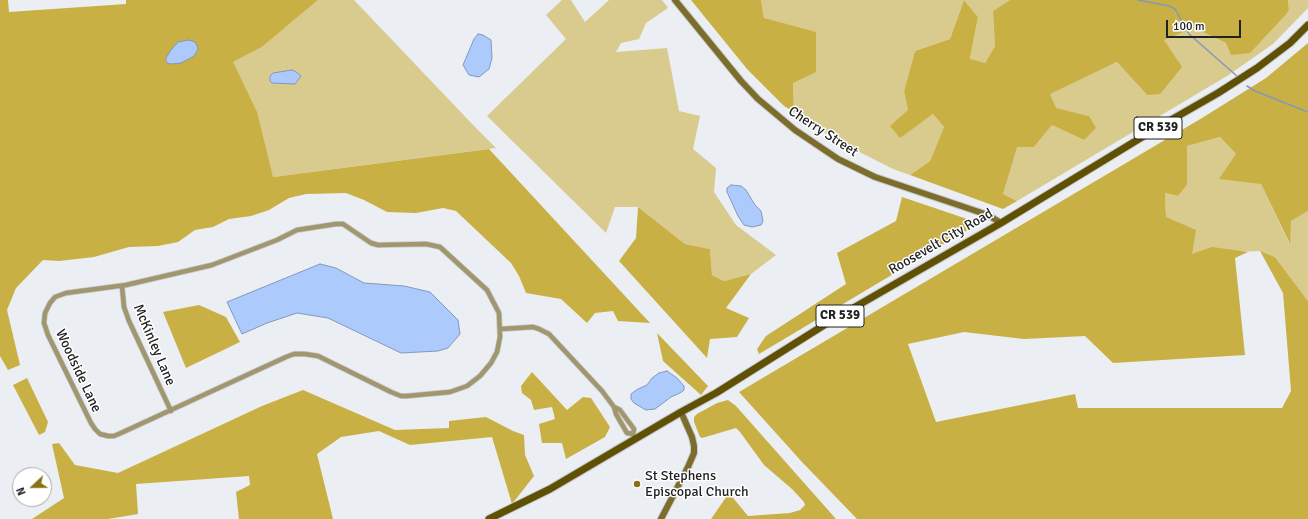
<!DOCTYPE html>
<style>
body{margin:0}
#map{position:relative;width:1308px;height:519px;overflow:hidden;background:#ebeef3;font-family:Signika,sans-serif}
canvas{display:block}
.north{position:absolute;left:12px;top:467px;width:40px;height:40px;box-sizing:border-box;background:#fff;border:1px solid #a6a7a7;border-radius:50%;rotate:248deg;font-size:11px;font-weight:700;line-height:16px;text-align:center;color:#212224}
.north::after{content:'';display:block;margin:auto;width:14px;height:18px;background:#877315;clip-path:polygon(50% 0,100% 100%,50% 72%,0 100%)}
.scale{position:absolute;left:1166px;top:20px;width:75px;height:18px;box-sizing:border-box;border:2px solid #212224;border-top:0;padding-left:5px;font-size:12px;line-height:14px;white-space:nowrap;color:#212224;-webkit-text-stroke:3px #fff;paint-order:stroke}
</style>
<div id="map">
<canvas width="1308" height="519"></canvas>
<div class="north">N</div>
<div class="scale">100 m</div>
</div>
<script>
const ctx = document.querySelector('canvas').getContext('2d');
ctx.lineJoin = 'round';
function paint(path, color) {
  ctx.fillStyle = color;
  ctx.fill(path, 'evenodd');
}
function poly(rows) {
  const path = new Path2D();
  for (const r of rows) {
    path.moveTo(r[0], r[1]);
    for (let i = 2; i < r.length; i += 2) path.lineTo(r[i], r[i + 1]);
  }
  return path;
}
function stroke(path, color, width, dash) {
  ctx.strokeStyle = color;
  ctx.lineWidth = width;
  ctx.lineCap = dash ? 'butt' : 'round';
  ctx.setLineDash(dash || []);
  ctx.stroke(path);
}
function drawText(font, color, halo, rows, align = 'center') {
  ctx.font = font + ' Signika,sans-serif';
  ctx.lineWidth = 3;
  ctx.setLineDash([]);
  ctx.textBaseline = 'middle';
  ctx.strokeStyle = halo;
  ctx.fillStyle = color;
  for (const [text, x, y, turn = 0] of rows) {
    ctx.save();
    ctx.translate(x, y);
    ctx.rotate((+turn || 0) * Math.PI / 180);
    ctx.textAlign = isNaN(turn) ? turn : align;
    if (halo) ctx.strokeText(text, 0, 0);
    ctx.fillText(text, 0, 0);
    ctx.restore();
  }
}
paint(poly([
 [318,0,354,0,475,127,496,148,273,177,233,62,262,47],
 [562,0,571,0,585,22,609,0,662,0,668,8,646,23,639,39,621,43,616,52,667,48,679,111,700,116,693,149,716,168,714,192,736,225,776,255,751,274,724,281,712,275,710,249,685,244,638,207,615,207,606,233,487,116,566,39,546,15],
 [761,0,1010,0,993,11,995,46,985,63,970,60,978,17,964,0,950,39,915,51,904,91,908,110,900,137,933,114,944,127,930,161,910,175,893,169,834,139,794,112,793,83,764,18],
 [1288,0,1308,0,1308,8,1273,44,1227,76,1017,201,1003,194,1016,147,1034,147,1052,125,1084,140,1089,116,1055,108,1049,94,1117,62,1147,95,1164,40,1194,28,1226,43,1289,12],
 [1220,137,1236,154,1261,184,1289,243,1291,221,1308,211,1308,301,1275,257,1260,251,1192,254,1166,217,1165,193,1178,196,1187,185,1187,146]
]), '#d9ca8e');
paint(poly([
 [0,0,8,0,9,12,126,4,126,0,318,0,262,47,233,62,257,112,273,177,489,149,650,323,618,321,613,311,595,313,587,323,561,299,526,293,519,276,511,263,456,211,443,208,416,213,387,212,364,200,346,193,306,194,289,198,269,210,251,216,229,219,213,227,195,230,178,242,158,246,129,247,94,257,59,261,43,260,16,288,7,310,20,365,8,370,0,356],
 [691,0,761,0,764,18,816,32,816,72,793,83,794,112,784,106,747,69],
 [964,0,978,17,970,59,985,63,995,46,993,11,1010,0,1288,0,1289,11,1250,53,1231,55,1226,43,1194,28,1164,40,1182,67,1160,94,1147,95,1117,62,1050,94,1056,108,1089,116,1096,128,1084,140,1052,125,1034,147,1017,147,1003,194,1017,201,1003,209,910,175,930,161,944,127,933,114,900,138,890,126,908,110,904,91,915,51,950,39],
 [1308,43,1308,211,1291,221,1290,244,1261,184,1219,179,1236,154,1220,137,1187,146,1187,185,1178,196,1165,193,1166,217,1196,230,1192,254,1212,247,1248,252,1235,258,1245,355,1113,363,1085,336,1024,339,964,332,908,344,936,422,1075,394,1078,408,1282,408,1291,391,1283,293,1260,251,1275,257,1308,301,1308,519,857,519,802,462,739,392,1202,118,1266,78],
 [902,197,979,223,759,354,757,349,766,336,846,284,837,253,896,221],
 [638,207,685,244,710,249,712,275,724,281,751,274,726,308,749,318,737,337,710,339,707,358,619,261,636,238],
 [199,305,226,317,240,342,186,368,163,312],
 [657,333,708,386,701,395,663,361],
 [532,372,567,410,583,397,591,398,610,427,605,437,566,459,562,443,542,443,539,424,555,419,552,407,534,410,531,400,522,393,521,386],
 [27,378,48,422,45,432,39,435,13,385],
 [303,390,395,430,449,428,449,421,486,417,513,431,524,435,525,455,534,476,512,504,492,437,410,445,379,431,341,437,317,454,333,519,239,519,236,492,250,485,249,476,136,484,138,514,108,519,32,519,64,498,52,444,59,443,75,465,118,473,262,406],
 [728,400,736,406,836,519,711,519,729,493,748,516,790,513,800,510,805,505,804,502,792,489,764,465,740,432,736,428,702,438,700,437,694,422,694,417,697,414,717,403]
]), '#c9b044');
const water = poly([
 [478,34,483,35,491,40,492,58,489,69,479,77,469,75,463,65,474,39,478,34],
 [189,40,195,42,198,48,197,51,194,56,181,63,170,64,168,63,166,61,166,58,171,50,178,42,189,40],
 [292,70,296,72,301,76,295,84,272,83,270,81,270,76,273,73,292,70],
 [731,185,741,186,746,190,755,205,761,211,763,221,761,225,752,227,744,225,738,216,727,192,727,188,731,185],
 [320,264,336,268,364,283,404,286,430,292,458,320,460,334,448,348,438,351,401,353,328,318,297,313,267,323,242,334,227,302,320,264],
 [667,371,677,378,684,386,684,390,680,393,671,397,655,409,646,410,634,403,631,399,631,394,638,389,647,385,652,378,659,373,667,371]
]);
paint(water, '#adcafc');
stroke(water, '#8398bb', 1);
stroke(poly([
 [1138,0,1169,6,1175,9,1189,34,1238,77],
 [1247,86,1255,91,1308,112]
]), '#8398bb', 1.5);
const street = poly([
 [336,224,343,224,371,243,378,245,426,244,440,247,487,290,499,313,500,337,497,352,491,363,480,376,467,386,450,392,407,396,401,396,391,392,318,356,305,354,294,354,286,357,121,433,114,436,108,436,100,434,95,429,91,423,48,335,44,323,45,313,50,303,55,297,66,293,126,285,212,265,277,240,297,230,336,224],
 [122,286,124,307,129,321,171,411],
 [501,329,533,327,539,329,549,334,602,391,614,407,620,410,634,429,633,434,635,439],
 [614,407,616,414,627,433,633,434]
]);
const secondary = poly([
 [675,0,741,81,758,99,795,130,838,159,875,177,988,215,1001,223],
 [661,519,688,467,694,453,694,446,692,437,681,412]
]);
const primary = poly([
 [489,519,550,489,681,412,716,393,829,322,1001,223,1157,128,1218,93,1257,68,1290,43,1308,25]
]);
stroke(street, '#c7c9ce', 6);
stroke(secondary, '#c7c9ce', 8);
stroke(primary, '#c7c9ce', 9);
stroke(street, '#a1976e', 4.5);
stroke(secondary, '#7d6d2b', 6);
stroke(primary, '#5f5003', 7);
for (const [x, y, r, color] of [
 [637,484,4,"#877315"]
]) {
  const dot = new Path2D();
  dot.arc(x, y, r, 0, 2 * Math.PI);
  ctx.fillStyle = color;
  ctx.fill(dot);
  stroke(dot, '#fff', 1.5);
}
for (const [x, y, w] of [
 [1158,128,48],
 [840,316,48]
]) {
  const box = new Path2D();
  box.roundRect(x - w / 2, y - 11, w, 22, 3);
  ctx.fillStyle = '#fff';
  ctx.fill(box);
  stroke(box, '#212224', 1);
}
drawText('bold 13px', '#212224', null, [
 ["CR 539",1158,128],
 ["CR 539",840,316]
]);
drawText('14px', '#212224', '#fff', [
 ["Cherry Street",823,132,33],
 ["Roosevelt City Road",941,242,-30],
 ["McKinley Lane",154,345,67],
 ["Woodside Lane",78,371,65]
]);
drawText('14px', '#212224', '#fff', [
 ["St Stephens",645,476],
 ["Episcopal Church",645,492]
], 'left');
</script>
